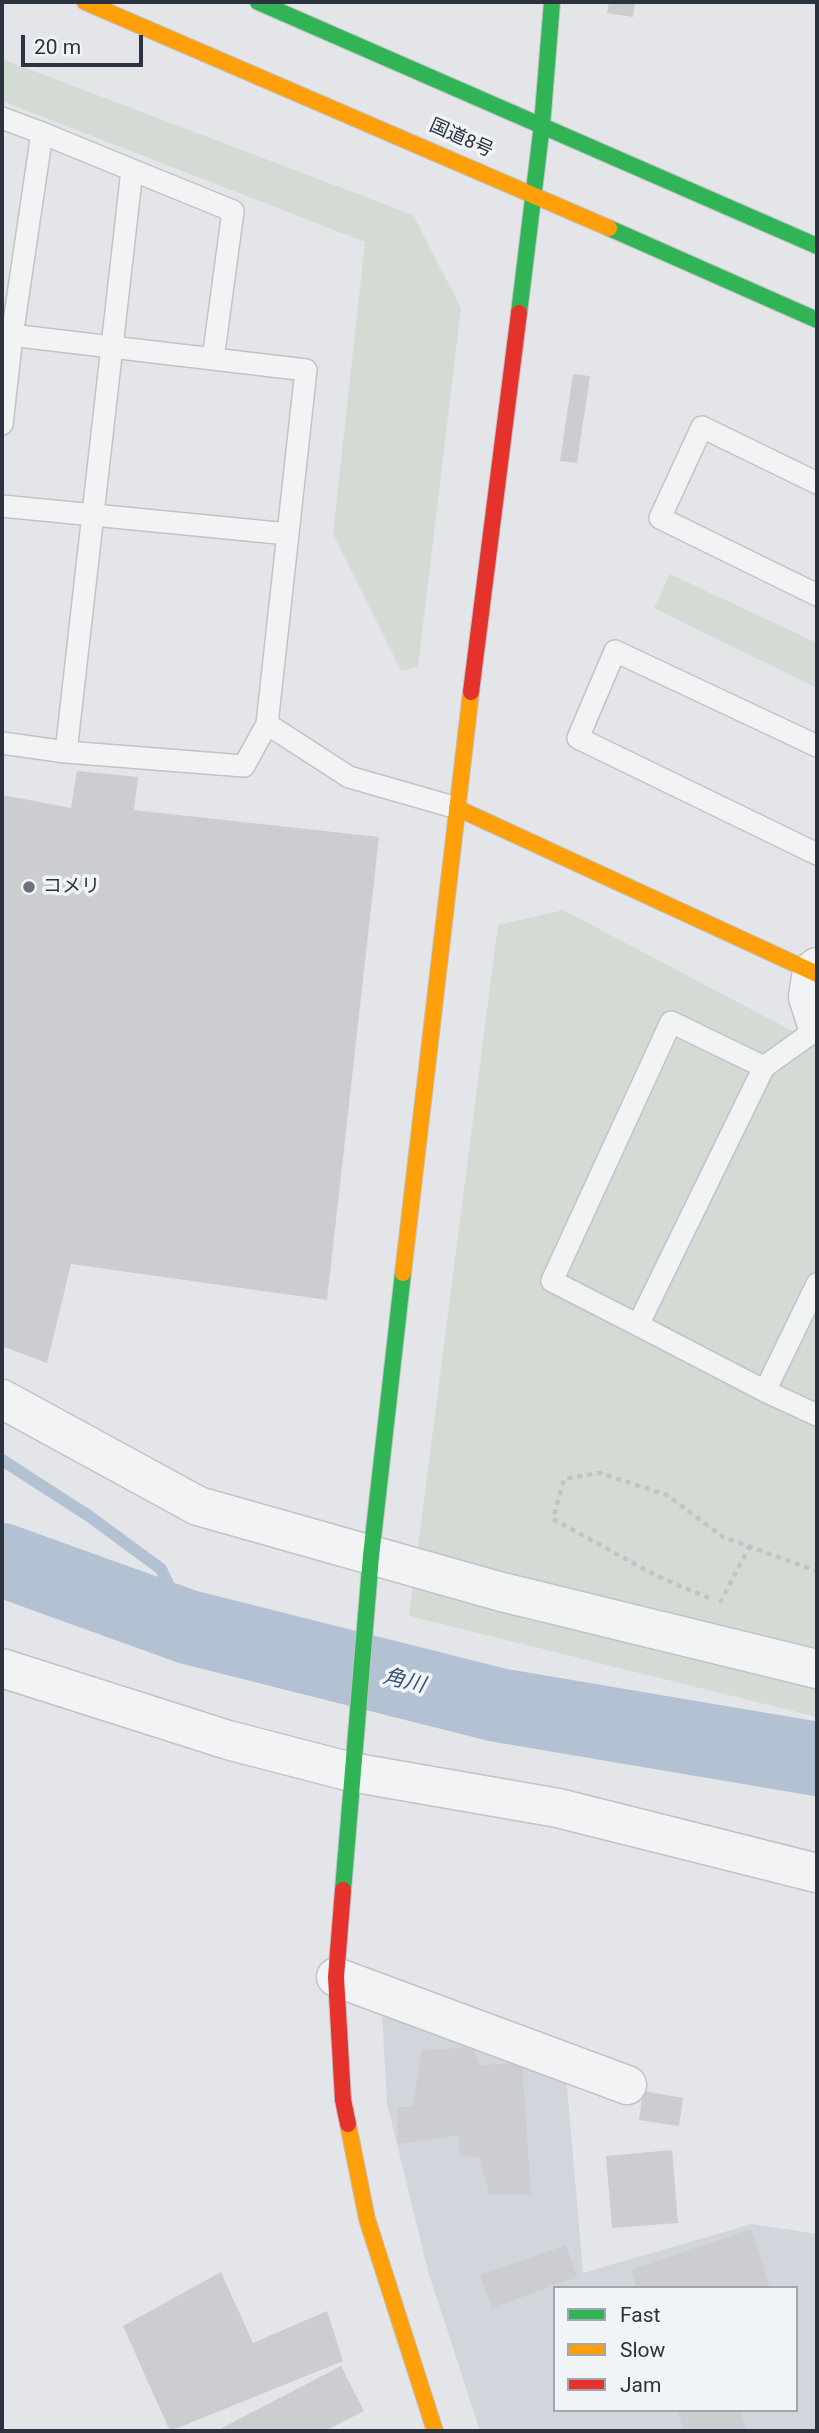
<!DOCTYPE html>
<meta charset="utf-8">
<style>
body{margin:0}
#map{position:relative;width:819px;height:2433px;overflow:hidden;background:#e3e5e8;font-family:Roboto,sans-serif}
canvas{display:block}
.frame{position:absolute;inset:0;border:4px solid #2b3341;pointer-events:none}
.legend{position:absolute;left:553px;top:2286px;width:245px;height:126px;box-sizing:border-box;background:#f1f4f7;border:2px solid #a2a7ae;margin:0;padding:9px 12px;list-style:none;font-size:21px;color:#2b3341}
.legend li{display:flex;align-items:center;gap:14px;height:35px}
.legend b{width:35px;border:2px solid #a2a7ae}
.scale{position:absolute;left:21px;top:35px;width:122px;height:32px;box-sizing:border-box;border:4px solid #2b3341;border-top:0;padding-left:9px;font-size:21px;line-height:24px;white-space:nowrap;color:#2b3341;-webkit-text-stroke:5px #f1f4f7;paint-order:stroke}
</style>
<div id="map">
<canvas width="819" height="2433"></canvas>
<div class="frame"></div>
<ul class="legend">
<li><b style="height:9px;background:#30b455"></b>Fast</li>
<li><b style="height:9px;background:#ff9f0a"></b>Slow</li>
<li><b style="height:9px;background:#e5322d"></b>Jam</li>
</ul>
<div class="scale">20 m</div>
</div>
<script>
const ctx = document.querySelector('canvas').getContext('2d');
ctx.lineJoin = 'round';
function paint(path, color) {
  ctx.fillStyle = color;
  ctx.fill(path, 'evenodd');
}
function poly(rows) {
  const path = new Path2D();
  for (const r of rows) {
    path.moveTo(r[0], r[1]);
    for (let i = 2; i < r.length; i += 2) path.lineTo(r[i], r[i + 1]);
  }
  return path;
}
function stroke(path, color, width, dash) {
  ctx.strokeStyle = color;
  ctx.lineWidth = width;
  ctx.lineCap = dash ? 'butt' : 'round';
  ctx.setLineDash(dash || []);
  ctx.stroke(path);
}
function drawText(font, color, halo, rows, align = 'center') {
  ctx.font = font + ' Roboto,"Noto Sans JP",sans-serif';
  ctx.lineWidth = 7;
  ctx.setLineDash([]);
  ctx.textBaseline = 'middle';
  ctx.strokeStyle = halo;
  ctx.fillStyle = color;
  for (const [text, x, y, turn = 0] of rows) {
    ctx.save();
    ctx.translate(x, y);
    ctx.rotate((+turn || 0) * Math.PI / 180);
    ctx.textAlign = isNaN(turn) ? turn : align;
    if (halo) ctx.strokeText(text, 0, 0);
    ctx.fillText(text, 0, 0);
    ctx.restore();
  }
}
paint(poly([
 [382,2011,566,2075,583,2273,752,2224,817,2234,817,2431,480,2431,428,2271,387,2103],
 [555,2288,796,2288,796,2410,555,2410]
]), '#d2d5db');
paint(poly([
 [2,59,413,215,461,308,418,667,401,671,333,534,365,242,2,101],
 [670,574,817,643,817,688,654,608],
 [563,910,817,1044,817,1717,409,1616,498,925]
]), '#d4dbd4');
stroke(poly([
 [2,1460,89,1516,161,1569,188,1627]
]), '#b3c2d2', 12);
stroke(poly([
 [2,1560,188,1627,498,1705,817,1759]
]), '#b3c2d2', 74);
paint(poly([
 [609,2,635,2,633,17,607,13],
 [573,374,590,376,577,463,560,461],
 [77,771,138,777,134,810,379,837,327,1300,71,1264,47,1363,2,1346,2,795,71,808],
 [473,2047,479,2065,522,2063,531,2195,489,2194,480,2158,459,2154,459,2135,398,2144,397,2107,413,2107,422,2050],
 [643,2091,683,2098,679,2126,639,2120],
 [672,2150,678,2223,612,2228,606,2156],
 [751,2229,770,2288,637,2288,631,2270],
 [566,2245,577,2277,492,2308,480,2275],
 [221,2272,253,2343,327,2311,343,2361,170,2431,123,2326],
 [341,2366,364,2411,325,2431,216,2431],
 [677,2410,740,2410,747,2431,684,2431]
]), '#cbcdd0');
const lane = poly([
 [2,118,42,133],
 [2,334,306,370,267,724,349,777,457,808],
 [213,359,233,211,132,170,66,752,244,766,267,724],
 [2,424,12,336,42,133,132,170],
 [817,483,702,427,660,518,817,595],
 [2,506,288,534],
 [2,743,66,752],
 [817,746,615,651,578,738,817,854],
 [817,1284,765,1391,817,1415],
 [638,1325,552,1281,671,1022,764,1067],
 [765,1391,638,1325,764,1067,817,1029]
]);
const street = poly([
 [817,967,812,971,808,997,817,1025],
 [2,1399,198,1506,498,1591,817,1669],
 [2,1668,228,1740,351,1772,558,1808,817,1873],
 [336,1977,627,2085]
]);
const fast = poly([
 [258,2,817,246],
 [609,228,817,320],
 [519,313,542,125,552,2],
 [343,1890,371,1556,403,1273]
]);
const slow = poly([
 [85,2,609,228],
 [457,808,817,974],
 [403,1273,471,692],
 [348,2124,367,2219,435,2431]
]);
const jam = poly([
 [471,692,519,313],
 [343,1890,336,1977,343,2100,348,2124]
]);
stroke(lane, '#c1c3c6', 24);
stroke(street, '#c1c3c6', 41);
stroke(fast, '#c1c3c6', 18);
stroke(slow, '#c1c3c6', 18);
stroke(jam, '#c1c3c6', 18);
stroke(poly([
 [709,1598,657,1576,553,1519,564,1479,600,1473,667,1495,723,1537,817,1571],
 [720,1603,749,1547]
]), '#c2c3c8', 4.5, [5, 5]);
stroke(lane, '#f2f3f5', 21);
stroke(street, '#f2f3f5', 38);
stroke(fast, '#30b455', 16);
stroke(slow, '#ff9f0a', 16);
stroke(jam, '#e5322d', 16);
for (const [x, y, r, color] of [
 [29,887,7,"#6b717b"]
]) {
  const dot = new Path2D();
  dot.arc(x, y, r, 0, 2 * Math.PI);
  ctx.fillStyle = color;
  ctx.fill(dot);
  stroke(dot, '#f1f4f7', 2.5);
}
drawText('19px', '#2b3341', '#f1f4f7', [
 ["国道8号",461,139,24]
]);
drawText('19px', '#2b3341', '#f1f4f7', [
 ["コメリ",43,887]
], 'left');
drawText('italic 21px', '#365373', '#f1f4f7', [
 ["角川",404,1682,14]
]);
</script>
